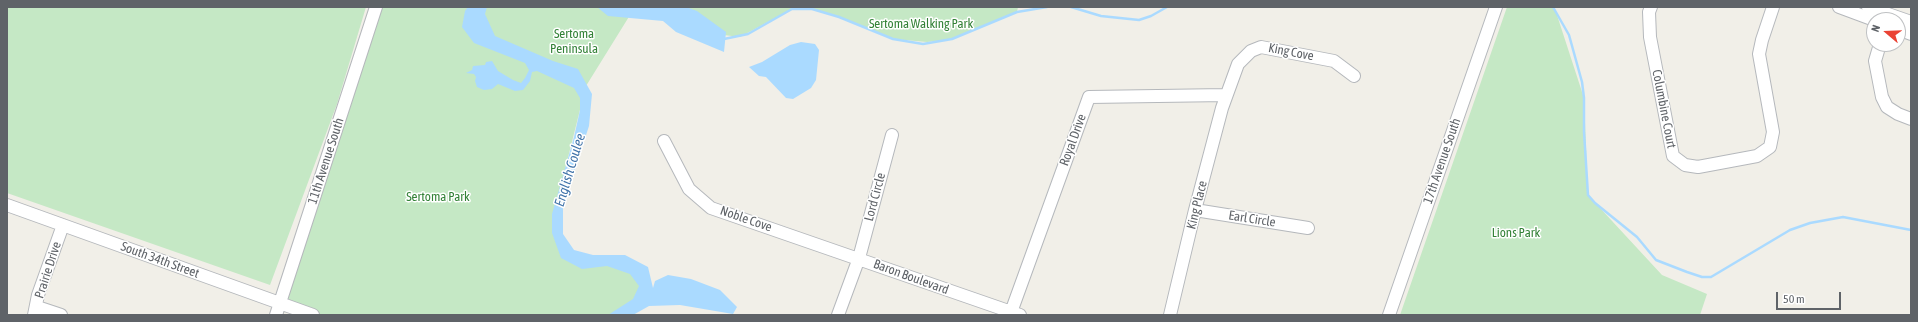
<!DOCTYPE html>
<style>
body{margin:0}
#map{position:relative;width:1918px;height:322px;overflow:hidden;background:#f1efe8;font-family:"Asap Condensed",sans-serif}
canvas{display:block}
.frame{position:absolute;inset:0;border:8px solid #5f6368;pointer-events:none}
.north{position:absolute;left:1866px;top:12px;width:40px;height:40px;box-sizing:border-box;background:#fff;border:1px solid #bfc1c3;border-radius:50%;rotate:289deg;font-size:11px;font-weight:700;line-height:16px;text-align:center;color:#5f6368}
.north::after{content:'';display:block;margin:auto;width:14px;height:18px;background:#ea4335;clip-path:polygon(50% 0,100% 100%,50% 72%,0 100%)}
.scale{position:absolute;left:1776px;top:292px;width:65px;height:18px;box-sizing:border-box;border:2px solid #5f6368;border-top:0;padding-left:5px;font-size:12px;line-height:14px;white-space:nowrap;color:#5f6368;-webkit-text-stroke:3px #fff;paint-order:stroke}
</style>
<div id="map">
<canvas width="1918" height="322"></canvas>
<div class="frame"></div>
<div class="north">N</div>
<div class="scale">50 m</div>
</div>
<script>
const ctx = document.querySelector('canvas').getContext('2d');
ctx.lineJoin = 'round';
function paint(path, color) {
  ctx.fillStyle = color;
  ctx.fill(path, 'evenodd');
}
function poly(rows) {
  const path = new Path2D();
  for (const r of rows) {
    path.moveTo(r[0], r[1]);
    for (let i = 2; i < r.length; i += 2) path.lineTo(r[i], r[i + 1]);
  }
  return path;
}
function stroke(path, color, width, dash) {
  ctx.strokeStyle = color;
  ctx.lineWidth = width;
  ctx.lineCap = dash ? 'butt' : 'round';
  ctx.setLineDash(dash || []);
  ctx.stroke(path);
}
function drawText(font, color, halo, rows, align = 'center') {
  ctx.font = font + ' "Asap Condensed",sans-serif';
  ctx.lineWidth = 3;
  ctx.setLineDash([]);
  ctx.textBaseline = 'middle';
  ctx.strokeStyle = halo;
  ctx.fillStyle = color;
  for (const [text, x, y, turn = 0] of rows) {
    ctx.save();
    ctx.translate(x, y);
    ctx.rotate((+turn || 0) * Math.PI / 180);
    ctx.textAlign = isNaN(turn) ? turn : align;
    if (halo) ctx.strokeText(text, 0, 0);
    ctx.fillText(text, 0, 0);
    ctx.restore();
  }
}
paint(poly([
 [7,7,366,7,337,104,270,285,7,193],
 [376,7,635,7,586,86,556,205,566,252,642,269,648,295,615,315,313,315,280,304],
 [659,7,1018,7,1017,12,948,40,927,42,893,39,839,17,812,9,792,9,740,37,691,31],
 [1507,7,1552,7,1555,9,1584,98,1588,195,1662,275,1707,294,1700,315,1400,315]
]), '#c5e8c5');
paint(poly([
 [468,7,487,7,485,14,495,36,553,61,578,69,592,94,589,126,563,205,563,234,574,250,593,255,625,255,648,267,653,288,655,281,668,275,691,279,720,290,737,307,733,314,680,305,649,306,633,315,608,315,633,299,639,286,630,274,607,266,582,269,561,258,552,233,552,214,574,137,580,110,580,98,574,88,537,71,532,72,530,81,523,90,515,91,498,84,492,89,484,90,477,87,475,81,476,77,474,74,466,73,472,70,473,66,485,65,486,62,492,61,498,71,513,80,521,83,525,78,529,70,525,63,474,43,462,27,465,11],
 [597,7,686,7,697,11,726,32,724,52,676,32,663,21,608,16],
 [801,42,815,44,819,50,816,80,811,88,793,99,786,98,766,77,759,76,749,67,762,62,790,45]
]), '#aadaff');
stroke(poly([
 [1071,7,1101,16,1139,20,1151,16,1167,7],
 [1553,7,1569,35,1582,82,1584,98,1584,132,1588,195,1595,203,1637,237,1656,260,1687,272,1702,277,1711,277,1790,230,1810,223,1843,217,1911,230],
 [724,39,748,34,792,9,812,9,839,17,893,39,923,44,952,39,1017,12,1047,7]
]), '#aadaff', 2.5);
const minor = poly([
 [1651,7,1649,12,1650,37,1673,156,1685,165,1698,167,1757,156,1770,147,1773,132,1759,54,1762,40,1773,7],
 [1839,7,1874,20],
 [1868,7,1911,22],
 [1898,29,1911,34],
 [1880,44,1875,61,1882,97,1887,107,1898,114,1911,119],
 [664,141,689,189,711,208,1020,315],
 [7,205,313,315],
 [1195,210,1308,228],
 [37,307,61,315],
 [34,315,38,295,63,225],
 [276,315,376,7],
 [838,315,859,258,892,135],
 [1010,315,1089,97,1226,95],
 [1170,315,1195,210,1222,108,1238,64,1251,51,1261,47,1334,61,1354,76],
 [1389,315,1496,7]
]);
stroke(minor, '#b5b8bc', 14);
stroke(minor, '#fff', 12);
drawText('13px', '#348238', '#fff', [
 ["Sertoma Walking Park",921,24],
 ["Sertoma",574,34],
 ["Peninsula",574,49],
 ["Sertoma Park",438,197],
 ["Lions Park",1516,233]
]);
drawText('13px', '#5f6368', '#fff', [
 ["King Cove",1291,52,11],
 ["Columbine Court",1664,109,79],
 ["Royal Drive",1073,140,-70],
 ["11th Avenue South",326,161,-72],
 ["17th Avenue South",1442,161,-71],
 ["Lord Circle",875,197,-75],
 ["King Place",1197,205,-76],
 ["Noble Cove",746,219,19],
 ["Earl Circle",1252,219,9],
 ["South 34th Street",160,260,20],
 ["Prairie Drive",48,270,-72],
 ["Baron Boulevard",911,277,20]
]);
drawText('italic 14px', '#4174aa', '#fff', [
 ["English Coulee",570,170,-73]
]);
</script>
